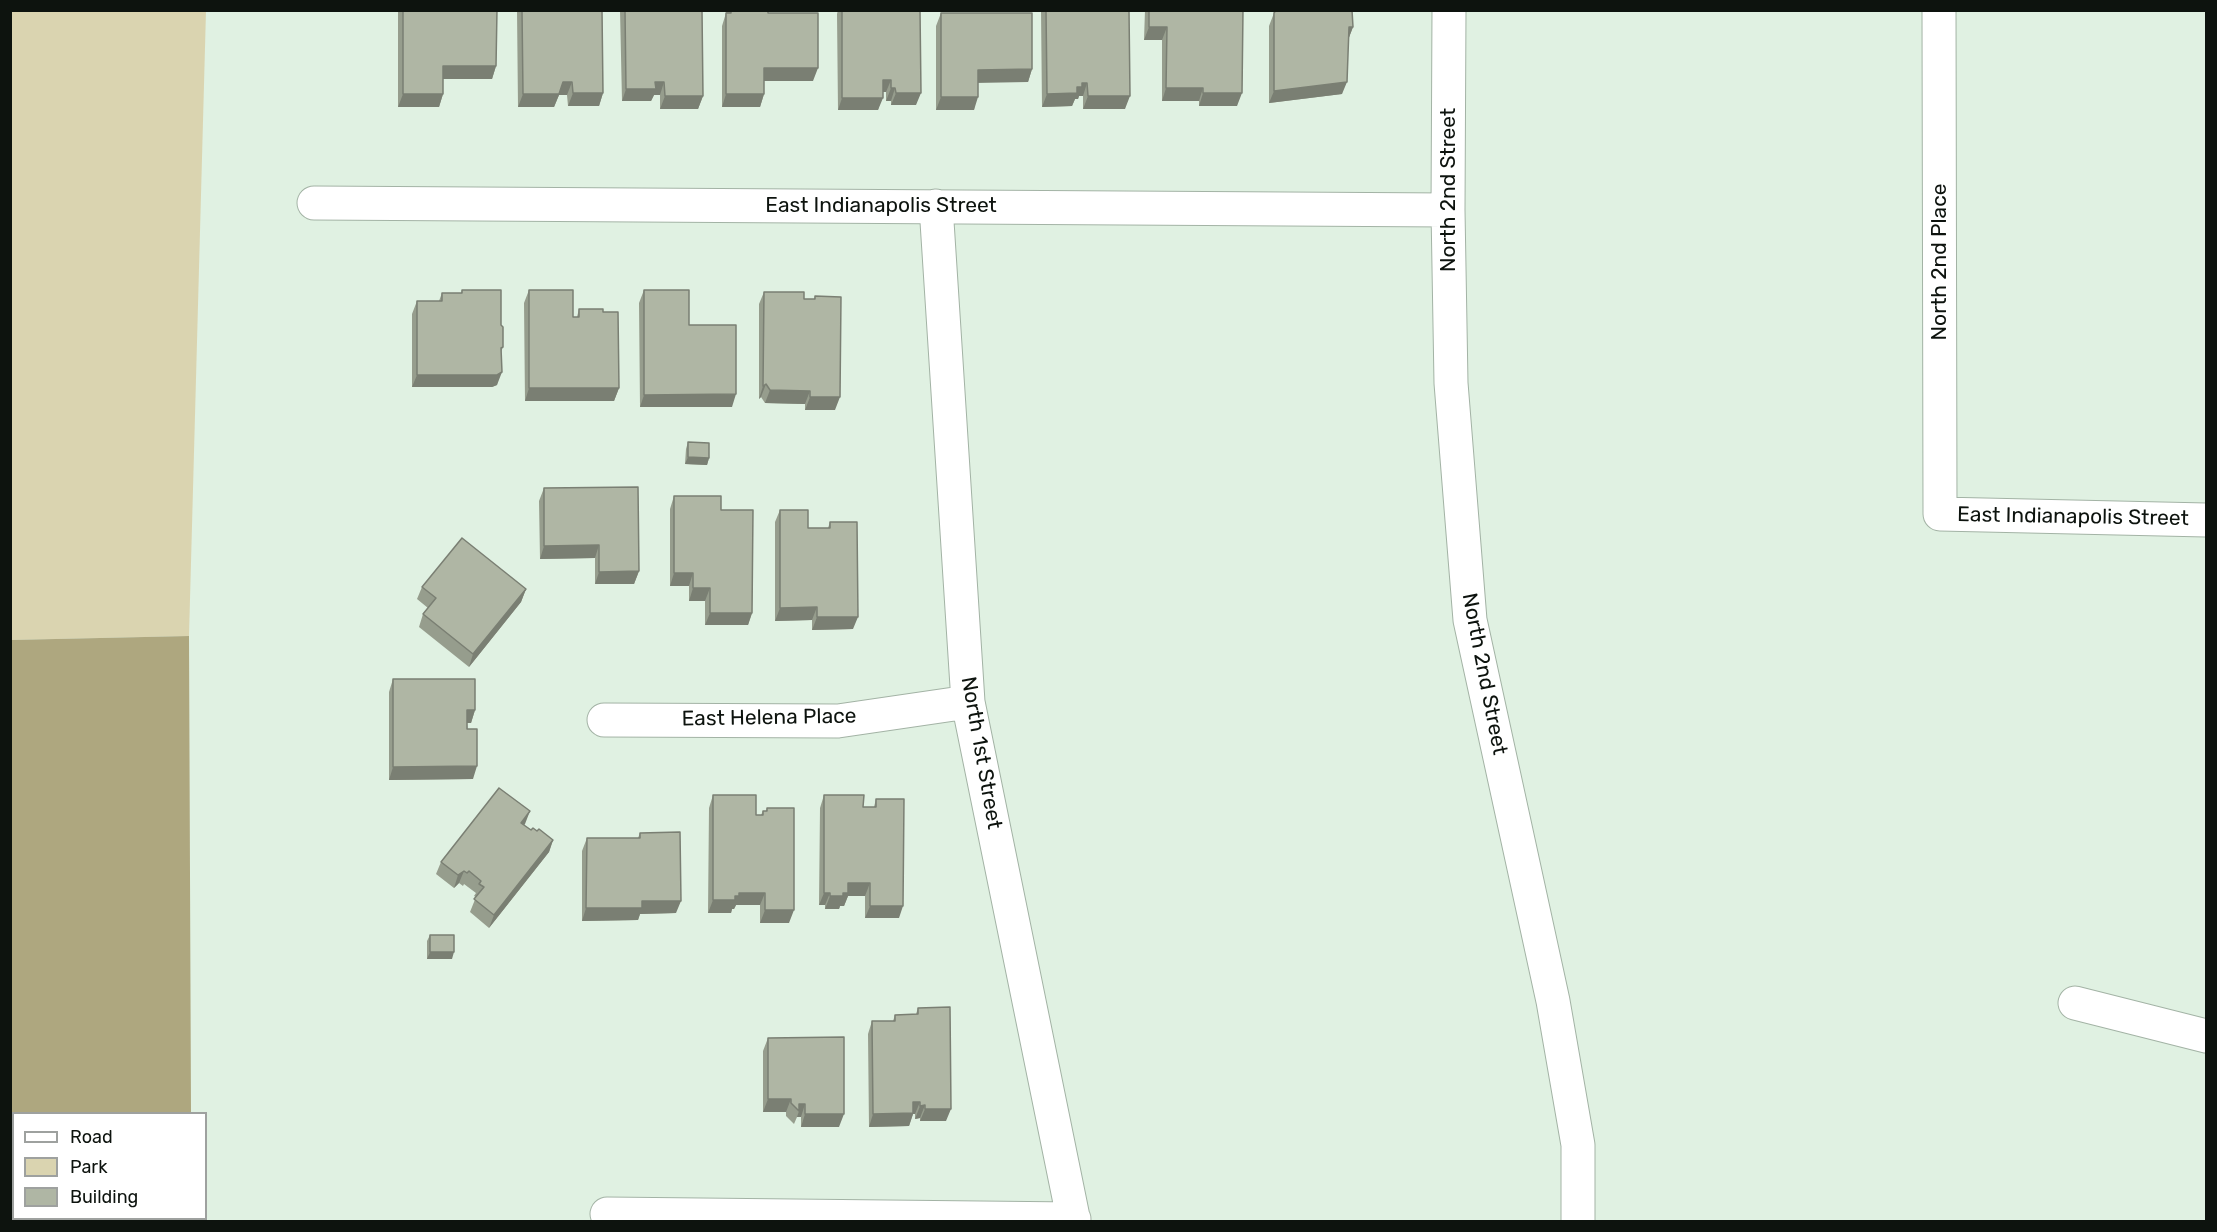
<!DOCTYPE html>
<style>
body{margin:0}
#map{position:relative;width:2217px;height:1232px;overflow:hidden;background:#e0f1e2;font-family:Rubik,sans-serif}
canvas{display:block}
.frame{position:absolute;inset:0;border:12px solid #0d130e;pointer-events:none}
.legend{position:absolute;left:12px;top:1112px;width:195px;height:108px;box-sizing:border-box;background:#fff;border:2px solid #9ea19f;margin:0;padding:8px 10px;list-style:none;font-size:18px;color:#0d130e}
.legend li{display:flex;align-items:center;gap:12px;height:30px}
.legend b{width:30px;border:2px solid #9ea19f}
</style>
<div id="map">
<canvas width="2217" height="1232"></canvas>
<div class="frame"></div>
<ul class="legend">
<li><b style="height:8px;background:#fff"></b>Road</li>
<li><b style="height:16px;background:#dad4b0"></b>Park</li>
<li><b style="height:16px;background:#afb6a4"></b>Building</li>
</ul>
</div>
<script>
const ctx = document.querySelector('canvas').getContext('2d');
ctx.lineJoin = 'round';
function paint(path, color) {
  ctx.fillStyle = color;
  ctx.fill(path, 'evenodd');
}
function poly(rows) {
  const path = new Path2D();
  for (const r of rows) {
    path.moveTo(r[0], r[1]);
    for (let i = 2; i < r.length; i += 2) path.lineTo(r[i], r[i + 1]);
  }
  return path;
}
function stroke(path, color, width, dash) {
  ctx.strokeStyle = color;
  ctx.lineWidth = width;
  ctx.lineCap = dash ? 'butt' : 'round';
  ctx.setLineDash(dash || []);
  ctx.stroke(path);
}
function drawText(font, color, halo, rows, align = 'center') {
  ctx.font = font + ' Rubik,sans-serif';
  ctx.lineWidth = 5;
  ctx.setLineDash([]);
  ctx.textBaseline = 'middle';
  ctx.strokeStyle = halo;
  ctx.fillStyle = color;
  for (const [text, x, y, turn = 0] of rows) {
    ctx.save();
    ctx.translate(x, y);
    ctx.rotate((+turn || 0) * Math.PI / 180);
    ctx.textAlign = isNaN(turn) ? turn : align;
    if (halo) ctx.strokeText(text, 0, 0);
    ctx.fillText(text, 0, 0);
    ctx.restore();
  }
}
paint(poly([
 [10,11,206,11,189,636,11,640]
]), '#dad4b0');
paint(poly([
 [189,636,191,1113,14,1114,14,1218,191,1218,191,1221,11,1221,11,640]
]), '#aea77f');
const minor = poly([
 [1449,10,1448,210,1451,383,1470,620,1553,1001,1578,1145,1578,1222],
 [1939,10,1940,514,2206,520],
 [314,203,1448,210],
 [936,206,968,702,1074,1222],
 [604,720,838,721,968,702],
 [2075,1003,2206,1036],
 [607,1214,1074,1219]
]);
stroke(minor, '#a3b3a5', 35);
stroke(minor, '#fff', 33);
paint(poly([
 [398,10,497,10,496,66,492,79,443,79,443,94,439,107,398,107],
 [517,10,602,10,603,93,599,106,568,106,567,95,559,95,554,107,518,107],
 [620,10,702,10,703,96,698,109,660,109,660,95,654,95,651,101,622,101],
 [726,10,768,10,768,13,813,81,764,81,764,94,760,107,722,107,722,26,726,13],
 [838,10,920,10,916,105,891,105,891,101,886,101,886,92,883,92,878,110,838,110,837,14],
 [1041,10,1129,10,1125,109,1083,109,1083,96,1079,96,1078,99,1075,99,1072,106,1042,107],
 [1145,10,1243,10,1237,106,1199,106,1199,101,1162,101,1162,40,1144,40],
 [941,13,1032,69,1028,82,978,82,974,110,936,110,936,26],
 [1274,13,1353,27,1348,40,1342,94,1269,103,1269,26],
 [462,290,501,325,503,347,501,352,497,385,492,387,412,387,412,314,417,301,439,301,442,293,461,293],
 [529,290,573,317,577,317,579,309,603,312,619,388,614,401,525,401,524,303],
 [644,290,689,325,732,407,640,407,639,303],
 [764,292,804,299,814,299,815,296,835,410,805,410,805,404,765,403,761,397,759,399,759,304],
 [688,442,709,458,707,465,685,464,686,449],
 [544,488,639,571,634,584,595,584,595,558,540,559,539,501],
 [674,496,721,510,752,613,748,625,705,625,705,601,689,601,689,586,670,586,670,509],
 [780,510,808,528,828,528,830,522,853,629,812,630,812,620,775,621,775,522],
 [422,587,526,589,521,602,469,667,419,627,423,614,428,608,417,599],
 [393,679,475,710,471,723,467,723,473,779,389,780,389,692],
 [713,795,756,815,761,815,763,811,766,811,767,808,789,923,760,923,760,905,736,905,734,909,732,909,731,913,708,913,709,808],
 [824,795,863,807,874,807,876,799,899,918,865,918,865,896,848,896,844,906,840,906,839,909,825,909,825,905,819,905,820,808],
 [525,824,524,825,531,830,553,840,549,852,489,928,470,912,476,897,474,896,476,893,464,884,463,886,459,883,454,888,436,874,441,862],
 [640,833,676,913,640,914,638,920,582,921,582,851,587,838,638,838],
 [430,935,452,959,427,959,427,941],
 [918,1008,946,1121,920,1121,920,1118,915,1119,915,1114,913,1114,909,1126,869,1127,868,1034,872,1021,893,1021,895,1015,916,1014],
 [768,1038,839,1127,801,1127,801,1117,797,1117,794,1124,786,1116,786,1112,763,1112,763,1051]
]), '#969d8d');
paint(poly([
 [1149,27,1167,27,1162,40,1144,40],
 [1349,27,1353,27,1348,40],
 [443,66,496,66,492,79,439,79],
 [764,68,818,68,813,81,760,81],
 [1032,69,1028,82,974,83,978,70],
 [883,80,891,80,886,92,878,92],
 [563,82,572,82,567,95,559,95,554,107,518,107,523,94],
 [655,82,664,82,660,95,654,95,651,101,622,101,626,89],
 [1347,82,1342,94,1269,103,1274,91],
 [1082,83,1087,83,1083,96,1079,96,1078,99,1075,99,1072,106,1042,107,1047,94,1077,87],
 [891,88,895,88,891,101,886,101],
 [1166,88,1203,88,1199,101,1162,101],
 [573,93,603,93,599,106,568,106],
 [896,93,921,93,916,105,891,105],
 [1203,93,1242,93,1237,106,1199,106],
 [403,94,443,94,439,107,398,107],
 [726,94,764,94,760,107,722,107],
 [665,96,703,96,698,109,660,109],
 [1088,96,1130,96,1125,109,1083,109],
 [941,97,978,97,974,110,936,110],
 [842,98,883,98,878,110,838,110],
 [502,372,497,385,492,387,412,387,417,375],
 [766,384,761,397,759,399,763,386],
 [529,388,619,388,614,401,525,401],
 [770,390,810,391,805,404,765,403],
 [736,394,732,407,640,407,644,395],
 [810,397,840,397,835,410,805,410],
 [688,457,709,458,707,465,685,464],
 [599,545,595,558,540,559,544,546],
 [639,571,634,584,595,584,599,572],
 [674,573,693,573,689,586,670,586],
 [693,588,710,588,705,601,689,601],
 [526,589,521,602,469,667,473,654],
 [817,607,812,620,775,621,780,608],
 [710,613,752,613,748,625,705,625],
 [817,617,858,617,853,629,812,630],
 [467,710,475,710,471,723,462,723],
 [477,766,473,779,389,780,393,767],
 [530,811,525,824,516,835,521,823],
 [553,840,549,852,489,928,494,915],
 [464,871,459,883,454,888,458,875],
 [848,883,870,883,865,896,848,896,844,906,840,906,839,909,825,909,830,896],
 [739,893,765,893,760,905,736,905,734,909,732,909,731,913,708,913,713,900,735,896],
 [824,893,830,893,825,905,819,905],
 [642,901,681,901,676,913,640,914,638,920,582,921,586,908],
 [870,906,903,906,899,918,865,918],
 [765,910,794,910,789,923,760,923],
 [430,952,454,952,452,959,427,959],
 [768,1099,791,1099,786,1112,763,1112],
 [913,1102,920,1102,915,1114,913,1114,909,1126,869,1127,873,1114],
 [799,1104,805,1104,801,1117,797,1117,799,1111],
 [925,1105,920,1118,915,1119,920,1106],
 [925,1109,951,1109,946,1121,920,1121],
 [805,1114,844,1114,839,1127,801,1127]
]), '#7a7f73');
const building = poly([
 [403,10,497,10,496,66,443,66,443,94,403,94,403,10],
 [522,10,602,10,603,93,573,93,572,82,563,82,559,94,523,94,522,10],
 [625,10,702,10,703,96,665,96,664,82,655,82,656,89,626,89,625,10],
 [731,10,768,10,768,13,818,13,818,68,764,68,764,94,726,94,726,13,731,13,731,10],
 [842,10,920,10,921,93,896,93,895,88,891,88,891,80,883,80,883,98,842,98,842,10],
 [1046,10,1129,10,1130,96,1088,96,1087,83,1082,83,1082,87,1077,87,1077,93,1047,94,1046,10],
 [1149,10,1243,10,1242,93,1203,93,1203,88,1166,88,1167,27,1149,27,1149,10],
 [1276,10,1352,10,1353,27,1349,27,1347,82,1274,91,1274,13,1276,10],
 [941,13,1032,13,1032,69,978,70,978,97,941,97,941,13],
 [462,290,501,290,501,325,503,327,503,347,501,348,502,372,497,375,417,375,417,301,442,301,442,293,462,293,462,290],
 [529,290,573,290,573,317,579,317,579,309,603,309,603,312,618,312,619,388,529,388,529,290],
 [644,290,689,290,689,325,736,325,736,394,644,395,644,290],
 [764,292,804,292,804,299,815,299,815,296,841,297,840,397,810,397,810,391,770,390,766,384,763,386,764,292],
 [688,442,709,443,709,458,688,457,688,442],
 [638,487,639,571,599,572,599,545,544,546,544,488,638,487],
 [674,496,721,496,721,510,753,510,752,613,710,613,710,588,693,588,693,573,674,573,674,496],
 [780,510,808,510,808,528,830,528,830,522,857,522,858,617,817,617,817,607,780,608,780,510],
 [462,538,526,589,473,654,423,614,436,598,422,587,462,538],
 [393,679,475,679,475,710,467,710,467,729,477,729,477,766,393,767,393,679],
 [499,788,530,811,521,823,531,830,533,828,537,831,539,829,553,840,494,915,474,899,484,887,479,884,481,881,469,871,467,873,464,871,458,875,441,862,499,788],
 [713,795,756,795,756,815,763,815,763,811,767,811,767,808,794,808,794,910,765,910,765,893,739,893,739,896,735,896,735,900,713,900,713,795],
 [824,795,864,795,863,807,876,807,876,799,904,799,903,906,870,906,870,883,848,883,848,893,843,893,843,896,830,896,830,893,824,893,824,795],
 [680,832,681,901,642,901,642,908,586,908,587,838,640,838,640,833,680,832],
 [430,935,454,935,454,952,430,952,430,935],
 [950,1007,951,1109,925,1109,925,1105,920,1106,920,1102,913,1102,913,1113,873,1114,872,1021,895,1021,895,1015,918,1014,918,1008,950,1007],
 [844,1037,844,1114,805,1114,805,1104,799,1104,799,1111,791,1103,791,1099,768,1099,768,1038,844,1037]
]);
paint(building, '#afb6a4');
stroke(building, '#7a7f73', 1.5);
drawText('21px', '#0d130e', '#fff', [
 ["North 2nd Street",1449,190,-90],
 ["East Indianapolis Street",881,206],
 ["North 2nd Place",1940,262,-90],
 ["East Indianapolis Street",2073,517,1],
 ["North 2nd Street",1484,674,79],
 ["East Helena Place",769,718,-1],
 ["North 1st Street",981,753,80]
]);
</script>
